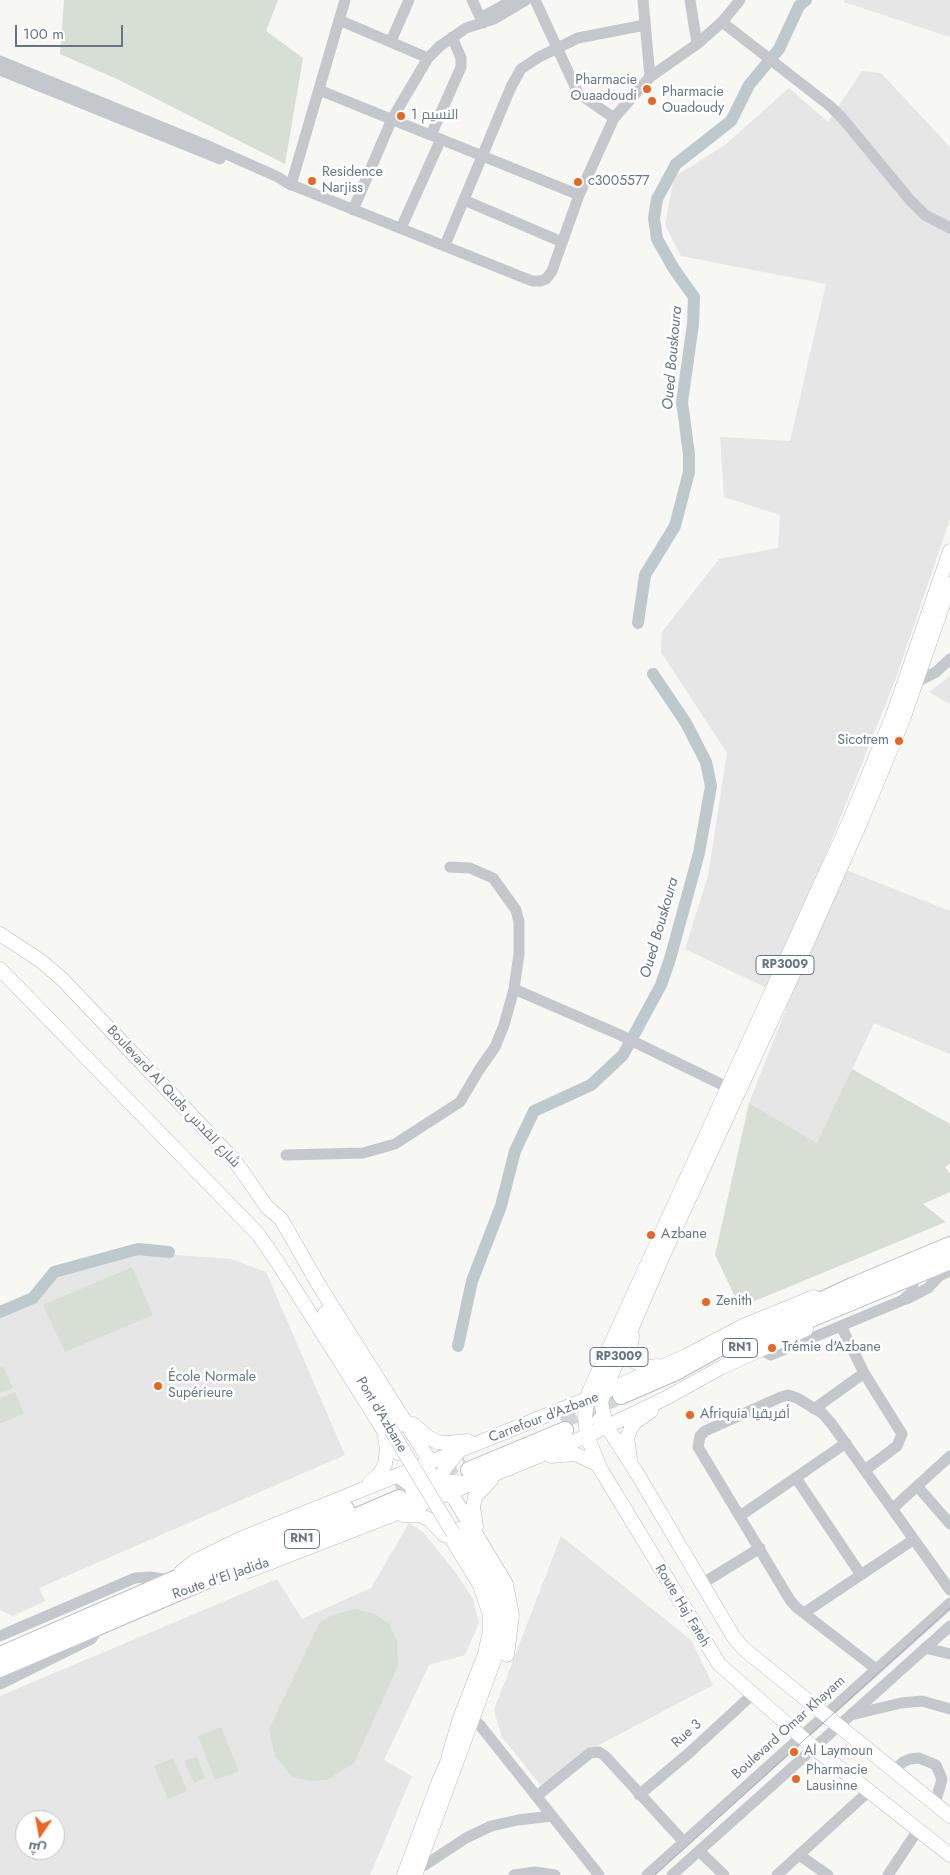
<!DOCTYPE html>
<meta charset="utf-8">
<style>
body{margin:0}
#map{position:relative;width:950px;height:1875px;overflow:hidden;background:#f7f7f4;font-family:Jost,Cairo,sans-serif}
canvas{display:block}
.north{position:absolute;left:15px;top:1810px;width:50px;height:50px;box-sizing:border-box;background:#fff;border:1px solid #c1c7cf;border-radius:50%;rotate:192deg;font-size:14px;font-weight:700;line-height:20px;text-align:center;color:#657486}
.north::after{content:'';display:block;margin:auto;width:18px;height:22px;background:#eb651f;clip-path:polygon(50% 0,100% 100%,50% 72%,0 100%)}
.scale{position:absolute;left:15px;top:25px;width:108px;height:22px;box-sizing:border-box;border:2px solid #657486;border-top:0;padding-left:6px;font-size:15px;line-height:18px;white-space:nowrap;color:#657486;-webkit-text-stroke:4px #fff;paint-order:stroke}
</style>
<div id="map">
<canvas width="950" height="1875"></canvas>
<div class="north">ش</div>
<div class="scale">100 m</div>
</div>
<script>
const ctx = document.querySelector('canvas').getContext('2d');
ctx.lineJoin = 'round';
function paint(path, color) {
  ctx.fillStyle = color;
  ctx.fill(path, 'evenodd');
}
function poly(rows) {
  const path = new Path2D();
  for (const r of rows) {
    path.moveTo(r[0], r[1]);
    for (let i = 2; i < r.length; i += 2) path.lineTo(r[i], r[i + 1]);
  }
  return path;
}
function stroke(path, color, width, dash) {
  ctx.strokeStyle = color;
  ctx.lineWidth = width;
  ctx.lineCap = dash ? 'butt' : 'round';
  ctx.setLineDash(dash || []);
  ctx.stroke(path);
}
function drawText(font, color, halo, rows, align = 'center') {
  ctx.font = font + ' Jost,Cairo,sans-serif';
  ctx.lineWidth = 5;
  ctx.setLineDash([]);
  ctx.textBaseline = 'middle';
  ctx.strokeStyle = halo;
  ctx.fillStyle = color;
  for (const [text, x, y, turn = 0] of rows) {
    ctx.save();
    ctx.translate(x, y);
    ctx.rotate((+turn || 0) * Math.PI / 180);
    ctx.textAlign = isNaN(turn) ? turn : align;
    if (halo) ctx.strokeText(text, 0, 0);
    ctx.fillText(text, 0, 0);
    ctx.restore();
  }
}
paint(poly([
 [844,0,950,0,950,37,844,2],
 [862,71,881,73,950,147,950,519,896,678,823,861,950,911,950,1054,874,1023,817,1144,749,1103,790,999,685,949,708,876,727,753,661,652,662,632,719,559,778,548,780,515,724,497,720,437,790,441,826,284,681,256,665,225,674,177,725,145,789,88,828,122],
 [950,676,950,704,929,692],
 [134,1252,231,1259,266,1272,345,1455,39,1588,45,1601,13,1616,0,1610,0,1317,39,1301,54,1275],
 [409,1523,423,1532,456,1573,473,1599,479,1623,465,1655,429,1665,384,1760,412,1776,370,1875,0,1875,0,1696,277,1579,302,1619,371,1588],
 [25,1820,55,1820,55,1850,25,1850],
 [561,1536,691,1640,713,1685,595,1747,542,1787,502,1737,494,1710]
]), '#e5e6e5');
paint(poly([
 [64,0,278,0,266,31,303,58,285,164,119,80,60,54],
 [852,1069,950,1124,950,1164,945,1167,950,1174,950,1192,923,1204,946,1222,740,1307,715,1255,749,1103,817,1143],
 [132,1267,153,1315,65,1352,43,1305],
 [3,1366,13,1388,0,1393,0,1367],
 [15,1392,24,1413,0,1424,0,1398],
 [355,1609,375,1614,389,1624,397,1641,398,1666,354,1763,327,1780,311,1781,293,1777,275,1756,269,1729,320,1622,332,1615],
 [221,1727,239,1771,215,1780,198,1736],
 [197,1757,205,1778,194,1783,184,1761],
 [173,1758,187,1791,168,1799,154,1766]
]), '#d7dfd5');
stroke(poly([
 [638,623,645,575,675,526,689,472,689,454,682,402,693,324,694,297,674,269,657,239,654,218,657,199,676,164,731,121,749,85,779,49,799,6,806,0],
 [0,1312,33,1298,54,1272,138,1249,169,1252],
 [458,1346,472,1281,501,1206,515,1151,534,1111,591,1085,623,1055,661,985,670,959,699,853,711,786,706,762,686,723,653,674]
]), '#bec9ce', 12);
stroke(poly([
 [561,1421,621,1396],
 [396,1488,465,1461]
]), '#d2d6d8', 16, [16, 8]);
const major = poly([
 [950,551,892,718,849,822,589,1392,585,1416,587,1436,601,1470,719,1664,813,1747,950,1855],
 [0,934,41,961,63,980,235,1161,267,1207,281,1219,320,1287,428,1458,429,1471,419,1492,390,1516],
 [0,969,258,1234,280,1266,398,1453],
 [325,1313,396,1428],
 [632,1336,630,1351,635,1362,648,1367,658,1366],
 [599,1420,606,1425,638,1475,733,1636,744,1649,950,1816],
 [413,1424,426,1436,437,1442,447,1443,468,1441],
 [606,1425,601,1403,604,1392,665,1251,793,974,859,826,902,722,950,584],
 [551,1456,575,1454,599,1465],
 [630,1459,627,1437,631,1428,635,1422,651,1411],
 [419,1475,443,1481,467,1483],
 [400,1477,411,1485,413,1493,411,1499],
 [370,1482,380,1474,385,1464,387,1449,385,1437],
 [436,1487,445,1468,459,1451],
 [441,1489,454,1498,506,1584,512,1615,507,1655],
 [403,1515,420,1515,430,1520,444,1535],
 [442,1523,480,1585,490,1615,490,1631,485,1654,460,1718,449,1755],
 [476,1526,473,1507,475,1497,491,1480],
 [248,1571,449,1493,587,1436,666,1398,722,1367,806,1329],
 [181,1572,195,1561,240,1539,604,1392,686,1356,743,1326,814,1297],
 [404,1875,439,1781,454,1747],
 [415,1875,501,1641,501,1612,495,1588,459,1529]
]);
const highway = poly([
 [760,1340,950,1261],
 [621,1396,674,1373,721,1347,852,1286,950,1245],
 [469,1470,565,1430],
 [0,1655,202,1567,346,1509],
 [0,1669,399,1498]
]);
stroke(major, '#b7bbbf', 15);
stroke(highway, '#b9bbbf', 18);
stroke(poly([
 [472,0,483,23],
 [535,0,578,93,614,118],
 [643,0,650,77],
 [690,0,697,44],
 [482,17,513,0],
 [339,20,428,58],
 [722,22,830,106,843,119,910,200,925,215,950,228],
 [391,41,409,0],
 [0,61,206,145,278,177,287,183,532,281,540,281,546,279,552,271,579,195,614,118,650,77,697,44,722,22,740,0],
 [0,70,220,159],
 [319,90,579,195],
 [431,135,461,67,461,58,452,37],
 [291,185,345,0],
 [464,200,562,242],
 [353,210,392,119,428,58,440,46,466,28,494,19,526,0],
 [401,228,441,139],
 [445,245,511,87,521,69,539,57,578,38,645,25],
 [910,685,936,672,950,659],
 [514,989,618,1034,729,1088],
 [286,1155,363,1153,395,1144,460,1102,479,1070,495,1047,504,1025,514,989,519,954,519,922,516,910,493,878,470,868,450,867],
 [907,1299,928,1288,939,1276,950,1271],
 [841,1326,864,1373,902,1434,897,1446,865,1470],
 [761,1350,771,1355,903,1300,911,1293,915,1276],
 [814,1409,864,1373],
 [796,1478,861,1575],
 [918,1487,950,1524],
 [892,1509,950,1456],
 [740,1516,846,1443],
 [703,1583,760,1548],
 [804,1613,913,1540],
 [0,1636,135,1578,150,1577,171,1580],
 [925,1648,950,1654],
 [876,1669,796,1607,790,1600,698,1447,700,1436,705,1431,781,1397,788,1395,797,1398,822,1413,831,1423,950,1590],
 [0,1684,91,1639,100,1626],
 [851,1715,901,1703,922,1701,950,1709],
 [479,1724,599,1875],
 [894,1770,903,1762,910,1759,919,1758,936,1765,942,1779,935,1804],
 [538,1795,590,1753,599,1752,605,1756,684,1842],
 [639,1795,689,1753,753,1694],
 [699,1851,724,1875],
 [799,1855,828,1875],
 [412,1866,418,1868,425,1865,466,1838,491,1826,518,1820,552,1816],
 [514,1875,535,1872,555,1875],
 [647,1875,950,1603],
 [672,1875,950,1626],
 [777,1875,869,1791],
 [888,1875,918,1830]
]), '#c4c7cb', 11);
stroke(major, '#fff', 14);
stroke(highway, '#fff', 16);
stroke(poly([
 [655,1875,950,1608]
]), '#a6abb2', 1);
const majorBridge = poly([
 [391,1430,453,1533]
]);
stroke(majorBridge, '#b7bbbf', 15, []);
stroke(majorBridge, '#fff', 14);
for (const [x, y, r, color] of [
 [647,89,5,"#eb651f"],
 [652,101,5,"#eb651f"],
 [401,116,5,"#eb651f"],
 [312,181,5,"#eb651f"],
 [578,182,5,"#eb651f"],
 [899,741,5,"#eb651f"],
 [651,1235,5,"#eb651f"],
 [706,1302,5,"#eb651f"],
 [772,1348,5,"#eb651f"],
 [158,1386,5,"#eb651f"],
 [690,1415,5,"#eb651f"],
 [794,1752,5,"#eb651f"],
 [796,1779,5,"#eb651f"]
]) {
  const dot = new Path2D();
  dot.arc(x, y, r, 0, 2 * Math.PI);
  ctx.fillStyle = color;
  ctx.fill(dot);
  stroke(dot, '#fff', 2);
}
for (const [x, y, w] of [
 [785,965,58],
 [740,1348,35],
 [619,1357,58],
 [302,1539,35]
]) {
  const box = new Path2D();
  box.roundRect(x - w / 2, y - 9.5, w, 19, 4);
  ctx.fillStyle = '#fff';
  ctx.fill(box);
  stroke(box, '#657486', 1);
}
drawText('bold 12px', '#657486', null, [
 ["RP3009",785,965],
 ["RN1",740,1348],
 ["RP3009",619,1357],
 ["RN1",302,1539]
]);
drawText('14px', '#657486', '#fff', [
 ["Pharmacie",637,81,"right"],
 ["Ouaadoudi",637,97,"right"],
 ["Pharmacie",662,93],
 ["Ouadoudy",662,109],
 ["النسيم 1",411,116],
 ["Residence",322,173],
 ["Narjiss",322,189],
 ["c3005577",588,182],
 ["Sicotrem",889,741,"right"],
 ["Azbane",661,1235],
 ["Zenith",716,1302],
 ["Trémie d'Azbane",782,1348],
 ["École Normale",168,1378],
 ["Supérieure",168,1394],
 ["Afriquia أفريقيا",700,1415],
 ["Al Laymoun",804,1752],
 ["Pharmacie",806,1771],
 ["Lausinne",806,1787]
], 'left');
drawText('14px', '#657486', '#fff', [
 ["Boulevard Al Quds شارع القدس",173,1097,47],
 ["Pont d'Azbane",381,1415,59],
 ["Carrefour d'Azbane",544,1418,-21],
 ["Route d'El Jadida",221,1579,-19],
 ["Route Haj Fateh",682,1606,59],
 ["Boulevard Omar Khayam",789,1728,-42],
 ["Rue 3",687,1734,-42]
]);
drawText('italic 15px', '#607683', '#fff', [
 ["Oued Bouskoura",673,358,-85],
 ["Oued Bouskoura",660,928,-74]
]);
</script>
